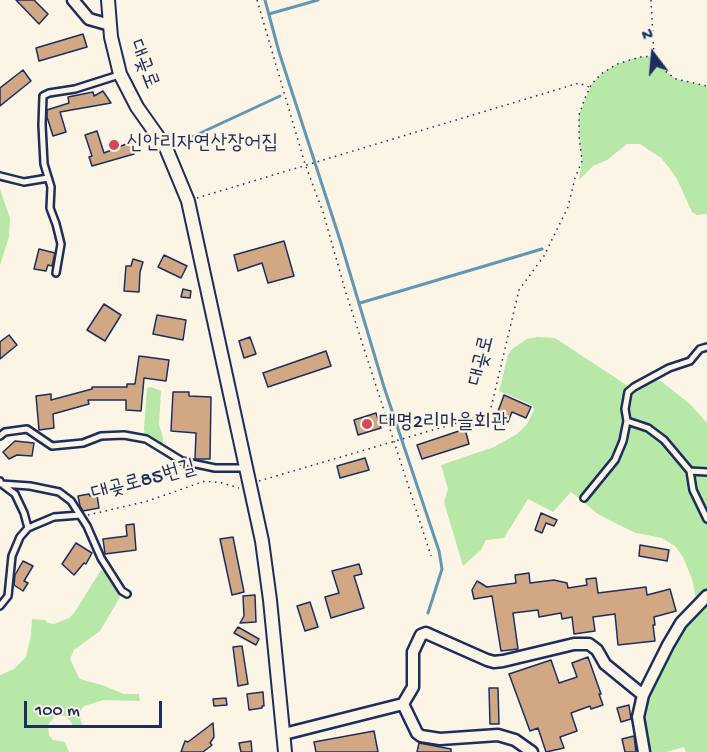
<!DOCTYPE html>
<meta charset="utf-8">
<style>
body{margin:0}
#map{position:relative;width:707px;height:752px;overflow:hidden;background:#fcf5e5;font-family:"Gochi Hand",sans-serif}
canvas{display:block}
.north{position:absolute;left:623px;top:24px;width:60px;height:60px;-webkit-text-stroke:4px #fcf5e5;paint-order:stroke;rotate:344deg;font-size:16px;font-weight:700;line-height:24px;text-align:center;color:#1b2f5e}
.north::after{content:'';display:block;margin:auto;width:21px;height:27px;background:#1b2f5e;clip-path:polygon(50% 0,100% 100%,50% 72%,0 100%)}
.scale{position:absolute;left:24px;top:701px;width:138px;height:27px;box-sizing:border-box;border:3px solid #1b2f5e;border-top:0;padding-left:8px;font-size:18px;line-height:21px;white-space:nowrap;color:#1b2f5e;-webkit-text-stroke:4px #fcf5e5;paint-order:stroke}
</style>
<div id="map">
<canvas width="707" height="752"></canvas>
<div class="north">N</div>
<div class="scale">100 m</div>
</div>
<script>
const ctx = document.querySelector('canvas').getContext('2d');
ctx.lineJoin = 'round';
function paint(path, color) {
  ctx.fillStyle = color;
  ctx.fill(path, 'evenodd');
}
function poly(rows) {
  const path = new Path2D();
  for (const r of rows) {
    path.moveTo(r[0], r[1]);
    for (let i = 2; i < r.length; i += 2) path.lineTo(r[i], r[i + 1]);
  }
  return path;
}
function stroke(path, color, width, dash) {
  ctx.strokeStyle = color;
  ctx.lineWidth = width;
  ctx.lineCap = dash ? 'butt' : 'round';
  ctx.setLineDash(dash || []);
  ctx.stroke(path);
}
function drawText(font, color, halo, rows, align = 'center') {
  ctx.font = font + ' "Gochi Hand","Poor Story",sans-serif';
  ctx.lineWidth = 4.5;
  ctx.setLineDash([]);
  ctx.textBaseline = 'middle';
  ctx.strokeStyle = halo;
  ctx.fillStyle = color;
  for (const [text, x, y, turn = 0] of rows) {
    ctx.save();
    ctx.translate(x, y);
    ctx.rotate((+turn || 0) * Math.PI / 180);
    ctx.textAlign = isNaN(turn) ? turn : align;
    if (halo) ctx.strokeText(text, 0, 0);
    ctx.fillText(text, 0, 0);
    ctx.restore();
  }
}
paint(poly([
 [654,56,665,71,676,79,707,86,707,213,705,214,697,215,692,212,677,179,670,169,661,158,640,144,627,144,607,160,593,166,579,180,582,161,579,136,579,115,591,85,601,74,617,64,640,57],
 [0,189,10,218,9,237,0,265],
 [537,337,555,338,634,390,656,380,661,381,691,405,707,423,707,752,686,752,684,747,666,752,649,752,643,725,647,703,651,689,669,653,689,619,698,608,692,579,683,557,675,546,662,538,636,533,619,525,598,514,571,492,553,512,528,499,504,538,486,540,481,550,463,566,444,502,448,489,441,465,494,447,517,434,527,424,534,410,532,405,499,391,508,355,512,349,527,339],
 [151,387,161,391,159,424,163,438,163,444,145,436,144,428,147,388],
 [105,568,115,582,120,597,100,631,74,650,70,659,79,678,83,680,102,685,124,694,139,694,140,701,104,700,84,706,81,710,80,718,82,724,80,728,73,728,71,722,65,716,56,715,48,725,49,735,53,740,65,742,69,752,0,752,0,675,14,669,26,657,31,635,32,619,45,620,48,623,54,624,69,618,74,613,101,570]
]), '#b7e8a8');
stroke(poly([
 [265,0,279,52,340,240,384,387,439,551,442,569,428,613],
 [269,14,318,0],
 [181,142,280,96],
 [360,303,542,249]
]), '#6197b5', 3);
const building = poly([
 [16,0,34,0,48,14,39,24,16,0],
 [83,34,87,47,39,61,36,48,83,34],
 [23,70,31,81,0,106,0,88,23,70],
 [103,91,111,103,60,112,66,132,53,136,47,117,47,110,69,103,68,97,93,92,94,96,103,91],
 [97,131,104,153,131,142,134,154,92,166,89,157,92,156,85,135,97,131],
 [284,241,294,276,268,283,262,263,238,271,234,255,284,241],
 [39,249,55,253,52,266,48,265,46,271,34,269,39,249],
 [164,255,187,266,181,278,158,267,164,255],
 [133,259,143,262,140,272,139,292,124,291,126,266,131,266,133,259],
 [183,289,191,291,190,298,181,297,183,289],
 [104,304,121,315,105,341,87,330,104,304],
 [157,315,186,320,183,340,153,334,157,315],
 [9,335,17,345,0,359,0,342,9,335],
 [250,337,256,354,244,358,239,341,250,337],
 [326,351,331,366,268,387,263,373,326,351],
 [139,356,169,360,166,381,144,378,141,411,126,410,126,400,88,400,89,404,53,414,54,428,39,430,36,396,51,394,51,400,92,389,92,387,127,387,127,384,135,384,139,356],
 [173,392,189,392,189,396,211,397,210,459,195,459,196,433,171,431,173,392],
 [504,395,531,407,526,418,512,412,508,422,496,417,504,395],
 [376,413,381,428,358,435,354,420,376,413],
 [465,429,469,444,422,459,417,445,465,429],
 [15,441,34,443,32,456,17,455,9,459,3,452,15,441],
 [365,458,369,470,340,478,337,466,365,458],
 [89,494,90,496,97,495,99,508,83,511,80,506,78,496,89,494],
 [541,513,557,520,554,526,546,523,542,533,535,530,541,513],
 [134,524,136,550,105,554,103,539,127,536,126,525,134,524],
 [233,537,244,592,232,595,220,539,233,537],
 [76,543,92,553,86,564,84,563,74,575,62,564,76,543],
 [640,545,669,550,667,561,639,556,640,545],
 [23,561,33,566,24,581,28,583,23,591,14,585,15,575,23,561],
 [359,564,362,574,354,576,364,608,331,618,325,597,339,593,332,571,359,564],
 [529,573,530,583,554,580,567,583,568,588,587,585,586,579,596,578,598,593,646,587,647,595,670,589,676,611,654,617,655,625,653,625,655,641,618,645,615,614,593,617,595,631,574,634,572,617,562,619,561,613,539,617,538,610,513,613,518,649,501,651,492,596,474,599,472,590,477,581,487,587,516,583,515,575,529,573],
 [255,595,256,622,240,623,244,616,243,596,255,595],
 [310,602,318,627,305,631,297,606,310,602],
 [238,627,259,639,256,645,234,633,238,627],
 [242,646,248,684,238,686,233,647,242,646],
 [588,657,601,694,599,694,603,705,591,709,590,706,571,713,577,731,560,737,564,748,546,752,538,728,530,731,509,674,551,660,559,683,577,677,572,663,588,657],
 [489,688,498,688,499,724,490,724,489,688],
 [263,692,264,706,262,706,262,708,249,710,247,694,263,692],
 [226,698,227,705,214,706,213,699,226,698],
 [629,705,631,719,621,722,617,708,629,705],
 [213,723,214,737,210,743,212,745,203,752,181,752,185,741,188,742,213,723],
 [374,731,378,752,316,752,314,742,374,731],
 [634,736,636,752,625,752,622,739,634,736],
 [251,741,252,752,241,752,239,743,251,741],
 [419,743,451,749,451,752,417,752,419,743]
]);
paint(building, '#d2a884');
stroke(building, '#1b2f5e', 1.5);
const service = poly([
 [0,176,24,182,48,178],
 [56,273,61,244,56,224,50,208,51,187,44,164,42,125,43,96,49,93,75,89,119,75],
 [707,347,700,349,690,361,669,368,634,387,628,392,625,409,627,421,648,428,664,440,690,471,693,490,707,519],
 [0,436,5,432,27,429,52,446,83,443,101,436,124,435,146,439,182,461,215,468,245,468],
 [690,471,707,472],
 [0,481,1,484,30,486,59,492,71,501,87,526,101,558,122,591,127,594],
 [3,485,15,494,24,513,28,528],
 [584,498,615,460,623,441,627,421],
 [0,606,8,596,12,556,20,537,28,528,54,517,80,515]
]);
const minor = poly([
 [73,0,89,19,110,25],
 [403,704,417,733,421,736,440,739,498,735,515,740,532,752],
 [284,734,403,704,413,687,413,652,421,635,426,633,487,660,494,662,503,661,574,644,589,644,597,650,605,664,643,695],
 [644,752,638,717,643,695,668,645,681,623,707,596]
]);
const tertiary = poly([
 [108,0,111,37,120,74,137,107,166,148,188,201,262,541,270,600,285,752]
]);
stroke(service, '#1b2f5e', 10);
stroke(minor, '#1b2f5e', 15);
stroke(tertiary, '#1b2f5e', 16);
stroke(poly([
 [257,0,305,164,323,212,346,293,431,556],
 [651,0,654,55],
 [655,57,665,71,676,79,707,86],
 [197,198,579,83,589,87],
 [259,481,484,415,490,412,519,290,544,256,568,207,575,178,582,161,579,136,579,115,585,98,591,85,601,74,617,64,640,57,654,56],
 [88,515,148,501,205,481,222,483,239,488]
]), '#1b2f5e', 1.5, [1.5, 4.5]);
stroke(service, '#fcf5e5', 5);
stroke(minor, '#fcf5e5', 10);
stroke(tertiary, '#fcf5e5', 12);
for (const [x, y, r, color] of [
 [114,145,6,"#d1495b"],
 [367,424,6,"#d1495b"]
]) {
  const dot = new Path2D();
  dot.arc(x, y, r, 0, 2 * Math.PI);
  ctx.fillStyle = color;
  ctx.fill(dot);
  stroke(dot, '#fcf5e5', 2);
}
drawText('21px', '#1b2f5e', '#fcf5e5', [
 ["대곶로",142,65,69],
 ["대곶로",483,361,-76],
 ["대곶로85번길",144,482,-15]
]);
drawText('21px', '#1b2f5e', '#fcf5e5', [
 ["신안리자연산장어집",126,145],
 ["대명2리마을회관",379,424]
], 'left');
</script>
